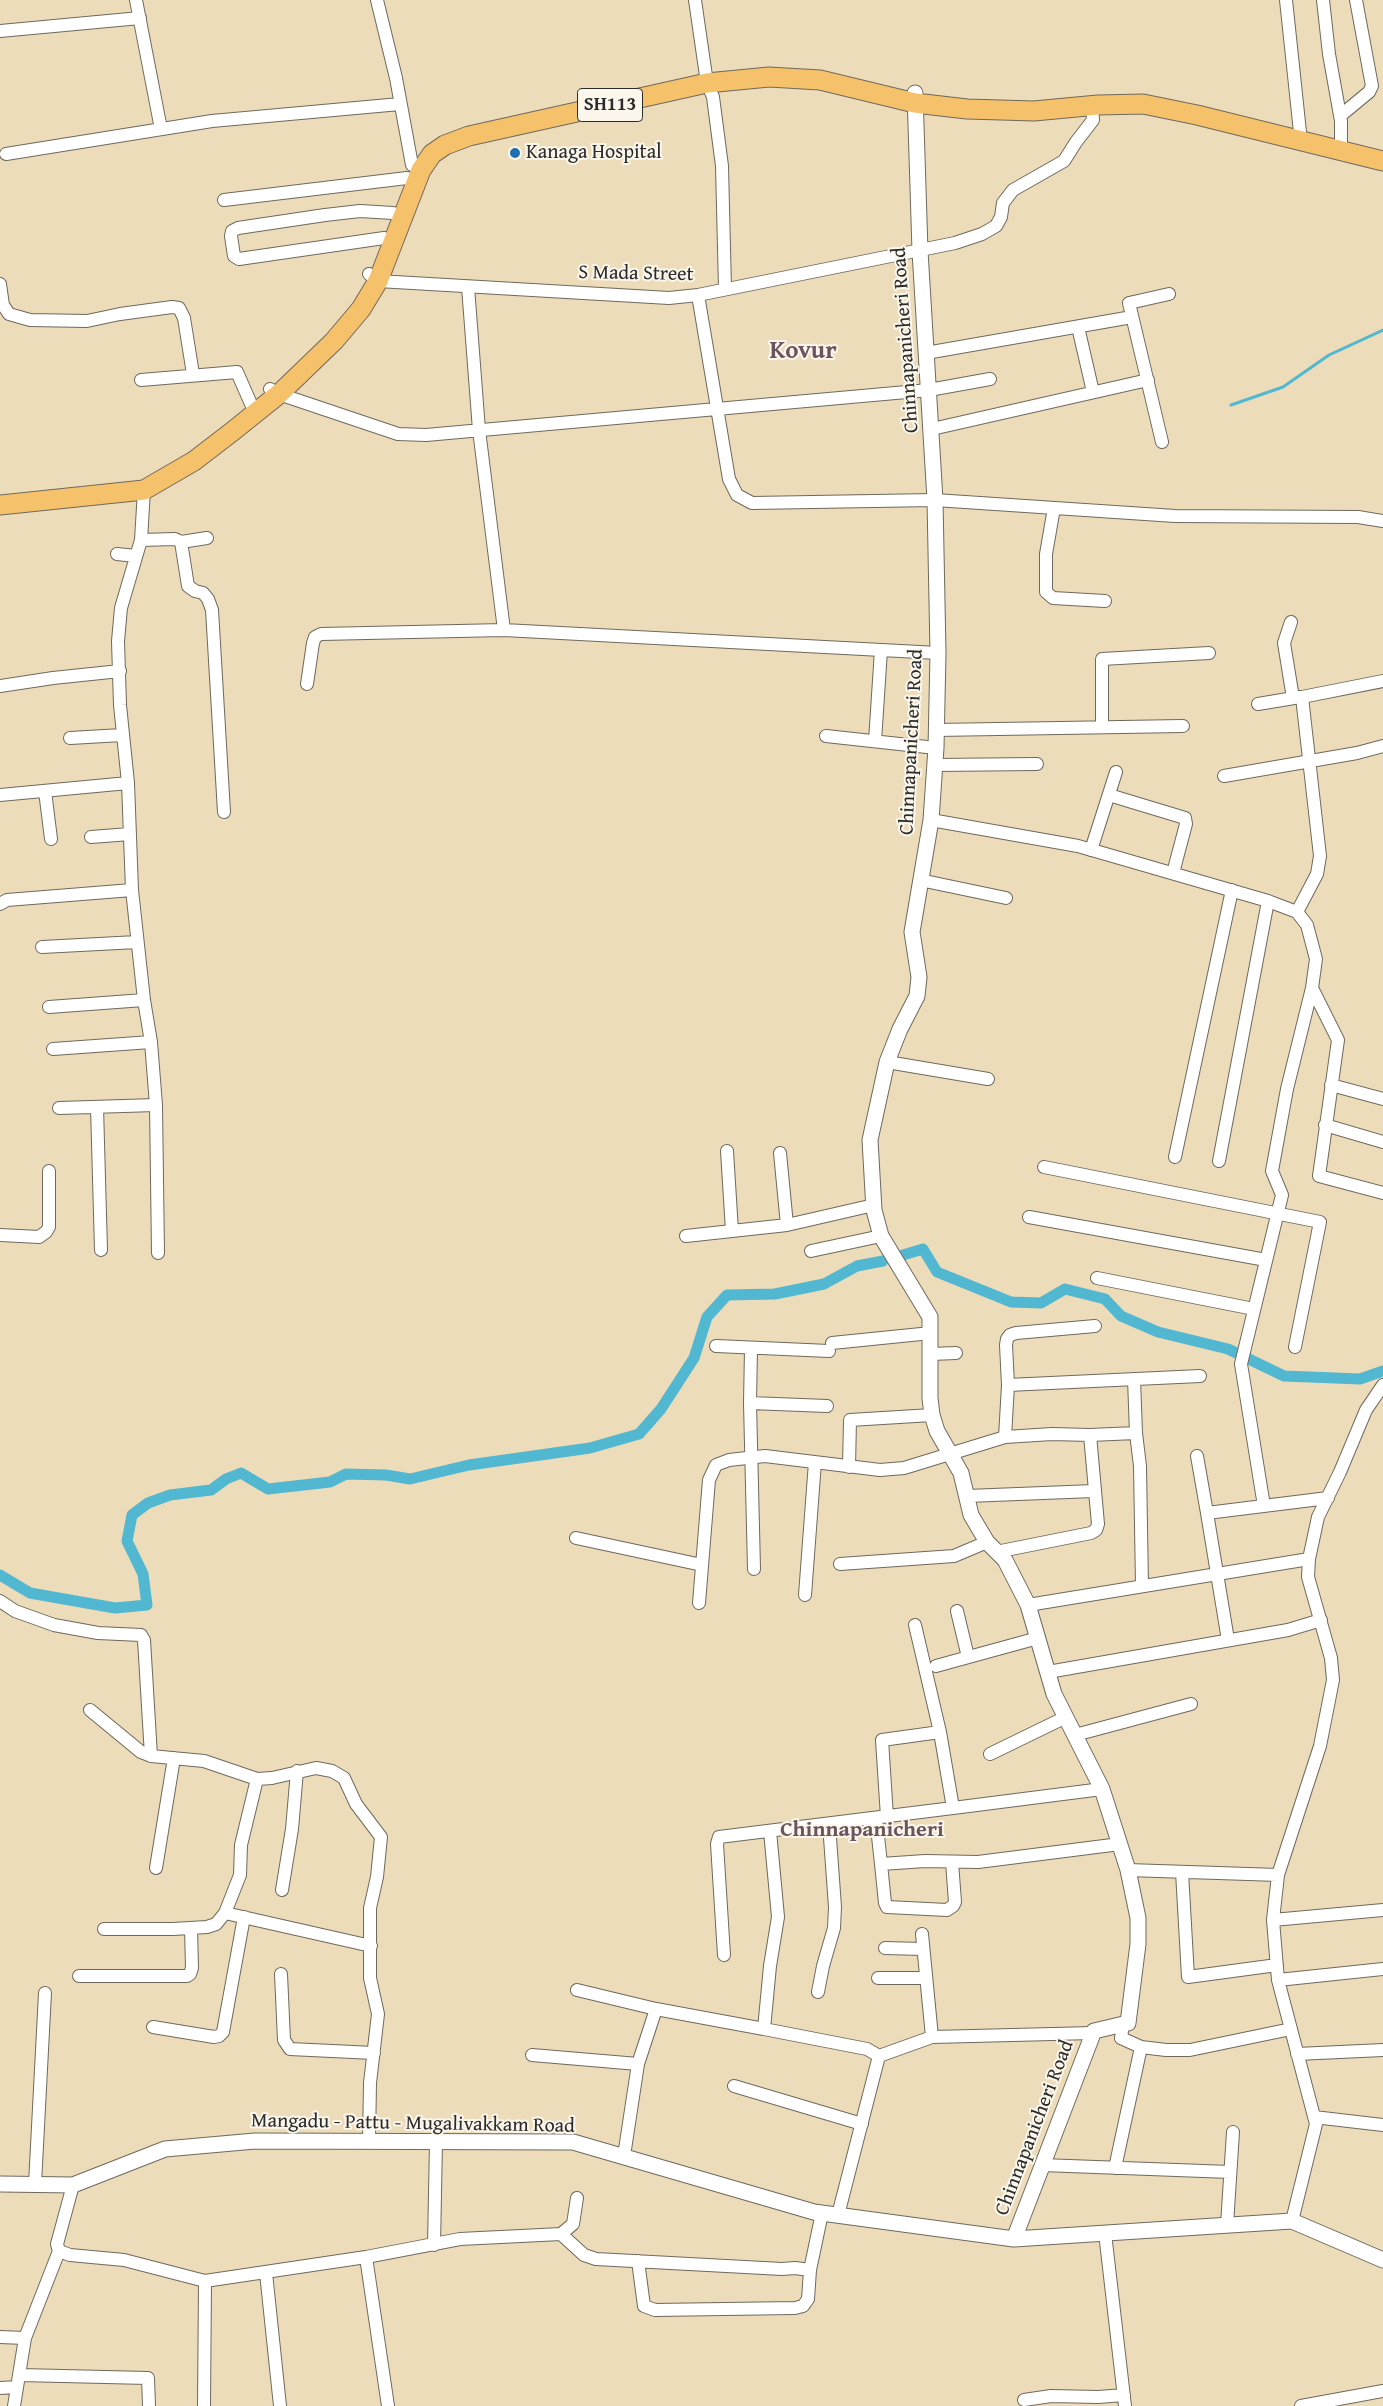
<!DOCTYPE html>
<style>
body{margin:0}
canvas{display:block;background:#eddcba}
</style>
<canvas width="1383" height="2406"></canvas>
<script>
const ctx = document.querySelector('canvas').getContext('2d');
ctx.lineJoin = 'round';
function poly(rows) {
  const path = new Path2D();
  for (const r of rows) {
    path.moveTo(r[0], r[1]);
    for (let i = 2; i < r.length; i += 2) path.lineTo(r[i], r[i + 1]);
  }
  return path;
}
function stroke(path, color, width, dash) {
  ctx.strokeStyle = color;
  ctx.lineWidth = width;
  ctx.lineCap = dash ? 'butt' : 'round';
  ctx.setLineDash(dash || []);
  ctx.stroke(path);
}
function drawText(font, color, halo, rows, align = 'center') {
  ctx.font = font + ' "Gentium Book Plus",serif';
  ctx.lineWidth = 4;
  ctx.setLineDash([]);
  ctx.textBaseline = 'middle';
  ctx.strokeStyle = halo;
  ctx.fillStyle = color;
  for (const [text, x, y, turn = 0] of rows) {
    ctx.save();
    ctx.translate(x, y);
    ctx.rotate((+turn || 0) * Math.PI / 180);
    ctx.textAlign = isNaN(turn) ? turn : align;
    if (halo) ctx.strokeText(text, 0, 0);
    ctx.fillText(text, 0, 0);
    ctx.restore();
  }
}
stroke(poly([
 [1231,405,1283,387,1329,355,1383,330]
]), '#52b7d1', 3);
stroke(poly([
 [903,1255,923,1249,937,1272,1011,1302,1041,1303,1065,1289,1105,1299,1121,1316,1158,1332,1228,1349,1284,1376,1360,1379,1383,1371],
 [0,1575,30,1593,115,1608,147,1605,143,1574,127,1541,132,1515,148,1503,170,1495,211,1490,226,1479,241,1473,268,1489,330,1482,346,1474,386,1475,410,1479,469,1465,590,1448,639,1434,661,1409,694,1358,707,1317,727,1295,775,1294,824,1284,857,1266,883,1261]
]), '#52b7d1', 11);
const minor = poly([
 [136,0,161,129],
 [377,0,396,78,412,165],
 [695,0,707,83,713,97,722,166,725,289],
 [1286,0,1300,132],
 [1323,0,1329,54,1341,121,1341,142],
 [0,31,140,18],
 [1340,116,1369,92,1372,86,1356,0],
 [6,154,212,121,400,104],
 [224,200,407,178],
 [384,238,239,259,234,256,231,236,232,231,238,228,325,215,360,211,393,213],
 [369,274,378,281,669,298,698,295,955,243,982,234,996,226,1001,217,1003,203,1013,190,1064,161,1076,142,1093,120,1092,106],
 [0,284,3,305,9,314,30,320,87,321,120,314,172,307,179,308,184,318,193,374],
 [468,287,479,430,504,630,938,653],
 [698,295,729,479,737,495,752,503,935,500,1175,516,1358,517,1383,521],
 [1078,327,1093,392],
 [926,353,1132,317],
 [141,380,237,372,251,404],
 [270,389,279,394,398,434,426,435,929,390,990,379],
 [932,429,1148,380],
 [1162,442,1129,303,1169,294],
 [1054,508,1046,554,1046,592,1053,598,1105,601],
 [141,540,175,539,181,542,188,586,195,591,203,593,208,599,212,610,224,812],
 [181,542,207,538],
 [117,554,136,556],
 [1291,622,1284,643,1293,698],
 [307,684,313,643,315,637,321,634,504,630],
 [0,686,53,678,120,671],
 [1258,704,1300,697],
 [1102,727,1102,659,1209,653],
 [936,730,1183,726],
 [826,736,936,748],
 [70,738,122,735],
 [875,741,881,650],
 [935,765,1037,764],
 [1224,776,1357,753,1383,746],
 [45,791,51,839],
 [0,795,128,783],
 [1109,795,1185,818,1186,824,1173,873],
 [931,820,1078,846,1268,901,1297,912,1307,925,1316,959,1312,988,1338,1040,1319,1176,1383,1193],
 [91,837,130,834],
 [1091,850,1116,772],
 [920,880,1006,898],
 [0,904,7,900,132,890],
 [1297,912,1317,874,1320,856,1302,697,1383,681],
 [42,947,137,942],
 [49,1007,144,1000],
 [53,1049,151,1042],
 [887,1062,988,1079],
 [1331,1085,1383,1099],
 [156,1105,158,1253],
 [97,1107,101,1250],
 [59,1108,156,1105,151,1042,144,1000,132,890,128,783,120,705,118,641,121,608,141,540,144,490],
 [1325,1125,1383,1142],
 [727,1151,732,1231],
 [780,1153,787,1225],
 [1175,1157,1232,890],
 [1219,1161,1268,901],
 [1044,1167,1320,1222,1295,1347],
 [1029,1217,1266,1260],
 [0,1235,39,1237,46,1232,49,1227,49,1171],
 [686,1236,787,1225,874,1205],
 [811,1251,881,1236],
 [1097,1278,1254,1309],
 [832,1343,931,1333],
 [716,1346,829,1351],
 [751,1349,750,1403,754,1569],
 [931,1354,956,1353],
 [1134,1379,1136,1433,1140,1466,1142,1586],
 [1008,1385,1006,1345,1007,1339,1010,1335,1016,1333,1095,1326],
 [750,1403,827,1406],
 [1005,1437,1008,1385,1200,1376],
 [1197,1456,1207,1513],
 [849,1467,850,1420,932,1415],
 [967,1496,1094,1491],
 [1264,1506,1241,1364,1282,1195,1272,1171,1287,1089,1312,988],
 [576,1538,702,1565],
 [996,1552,1091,1533,1096,1530,1098,1524,1090,1435],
 [840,1564,954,1556,987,1542],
 [805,1595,815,1462],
 [0,1601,15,1611,54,1625,98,1633,141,1635,144,1640,151,1756],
 [699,1603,709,1480,716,1465,729,1460,765,1456,880,1470,904,1468,1005,1437,1052,1434,1090,1435,1136,1433],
 [1028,1605,1309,1559],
 [957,1611,968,1657],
 [915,1625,940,1732,953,1808,1102,1789],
 [1228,1640,1207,1513,1328,1498],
 [936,1666,1038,1638],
 [1048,1672,1288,1630,1321,1620],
 [90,1710,141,1752,151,1756,204,1761,257,1779,272,1778,316,1768,332,1771,344,1778,356,1804,381,1837,377,1877,370,1908,370,1978,378,2014,370,2083,369,2141],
 [1075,1735,1191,1704],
 [990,1754,1066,1717],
 [887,1817,882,1740,940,1732],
 [876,1818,881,1864,925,1861,978,1862,1120,1844],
 [881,1864,885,1903,887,1907,947,1910,953,1906,955,1902,952,1862],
 [156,1868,174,1758],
 [1128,1870,1278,1875],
 [1182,1872,1188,1977,1277,1965],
 [282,1890,292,1829,297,1771],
 [225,1913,371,1946],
 [1273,1920,1383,1910],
 [104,1929,173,1929,207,1927,216,1924,225,1913,240,1875,241,1845,257,1779],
 [922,1934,932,2037],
 [885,1948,923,1949],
 [724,1955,717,1844,719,1837,953,1808],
 [281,1974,284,2040,290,2049,374,2053],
 [79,1976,187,1976,190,1974,192,1968,191,1928],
 [878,1978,926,1978],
 [1278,1980,1383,1969],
 [577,1990,656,2009,764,2029,770,1966,778,1917,770,1831],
 [818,1992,823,1966,834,1928,835,1907,829,1824],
 [1123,2024,1121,2038,1141,2047,1166,2050,1190,2050,1291,2029],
 [153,2027,214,2037,219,2036,223,2032,244,1917],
 [764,2029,867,2049,879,2056,838,2215],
 [1297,2054,1383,2050],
 [532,2055,638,2064],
 [879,2056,932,2037,1093,2033],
 [734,2086,862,2124],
 [1314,2117,1383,2125],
 [624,2156,638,2064,656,2009],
 [1042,2165,1230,2172],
 [1115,2168,1141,2047],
 [35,2184,45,1993],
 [73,2185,57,2244,59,2251,70,2255,124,2260,205,2281,366,2257,460,2239,561,2234,573,2224,577,2198],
 [1292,2221,1316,2124,1278,1980,1273,1920,1278,1875,1320,1746,1333,1680,1331,1658,1308,1577,1309,1559,1318,1517,1340,1472,1366,1410,1383,1385],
 [1227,2225,1233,2132],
 [1105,2233,1125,2406],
 [561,2234,584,2255,596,2259,782,2269,795,2268,810,2270,822,2213],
 [434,2245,436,2142],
 [366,2257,388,2406],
 [638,2261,644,2306,655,2310,795,2308,803,2306,808,2299,810,2270],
 [266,2273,280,2406],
 [0,2337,25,2338],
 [20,2375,148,2378,149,2406],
 [0,2388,17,2387],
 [1024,2400,1051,2396,1098,2397,1124,2395],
 [14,2406,25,2338,59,2251],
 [204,2406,205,2281],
 [1301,2406,1383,2391]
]);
const tertiary = poly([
 [915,93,920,251,935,500,938,653,936,748,931,820,912,932,919,977,917,996,900,1029,887,1062,870,1140,874,1210,881,1236,930,1317,930,1398,932,1415,937,1431,961,1473,971,1515,987,1542,1005,1560,1028,1605,1054,1694,1102,1789,1128,1870,1138,1918,1138,1944,1128,2023,1094,2031,1014,2239],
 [0,2184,73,2185,165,2149,255,2141,573,2142,814,2212,1014,2239,1292,2221,1383,2260]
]);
const primary = poly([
 [0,505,144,490,194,461,233,431,279,394,334,341,361,309,378,281,421,170,432,154,445,145,469,136,707,83,769,77,820,80,915,103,967,109,1034,111,1098,105,1143,104,1197,115,1383,161]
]);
stroke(minor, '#6f695d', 14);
stroke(tertiary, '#6f695d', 17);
stroke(primary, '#6f695d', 21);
stroke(minor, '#fff', 12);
stroke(tertiary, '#fff', 15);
stroke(primary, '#f5c16b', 19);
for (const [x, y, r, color] of [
 [515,153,6,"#1f6fb2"]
]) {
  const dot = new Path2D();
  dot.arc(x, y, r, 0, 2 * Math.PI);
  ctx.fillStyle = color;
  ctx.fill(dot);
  stroke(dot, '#fbf7ec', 2);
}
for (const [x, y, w] of [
 [610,105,65]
]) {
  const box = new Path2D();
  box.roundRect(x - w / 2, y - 16.5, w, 33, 4);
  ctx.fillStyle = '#fbf7ec';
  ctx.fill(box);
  stroke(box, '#2b2b2b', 1);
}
drawText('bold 19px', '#2b2b2b', null, [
 ["SH113",610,105]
]);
drawText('20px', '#2b2b2b', '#fbf7ec', [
 ["Kanaga Hospital",526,153]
], 'left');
drawText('20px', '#2b2b2b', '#fbf7ec', [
 ["S Mada Street",636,274,1],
 ["Chinnapanicheri Road",906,340,-94],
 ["Chinnapanicheri Road",912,742,-87],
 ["Mangadu - Pattu - Mugalivakkam Road",413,2124,1],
 ["Chinnapanicheri Road",1035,2128,-69]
]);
drawText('bold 22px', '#6b545d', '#fbf7ec', [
 ["Chinnapanicheri",862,1830]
]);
drawText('bold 25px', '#6b545d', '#fbf7ec', [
 ["Kovur",803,352]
]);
</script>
